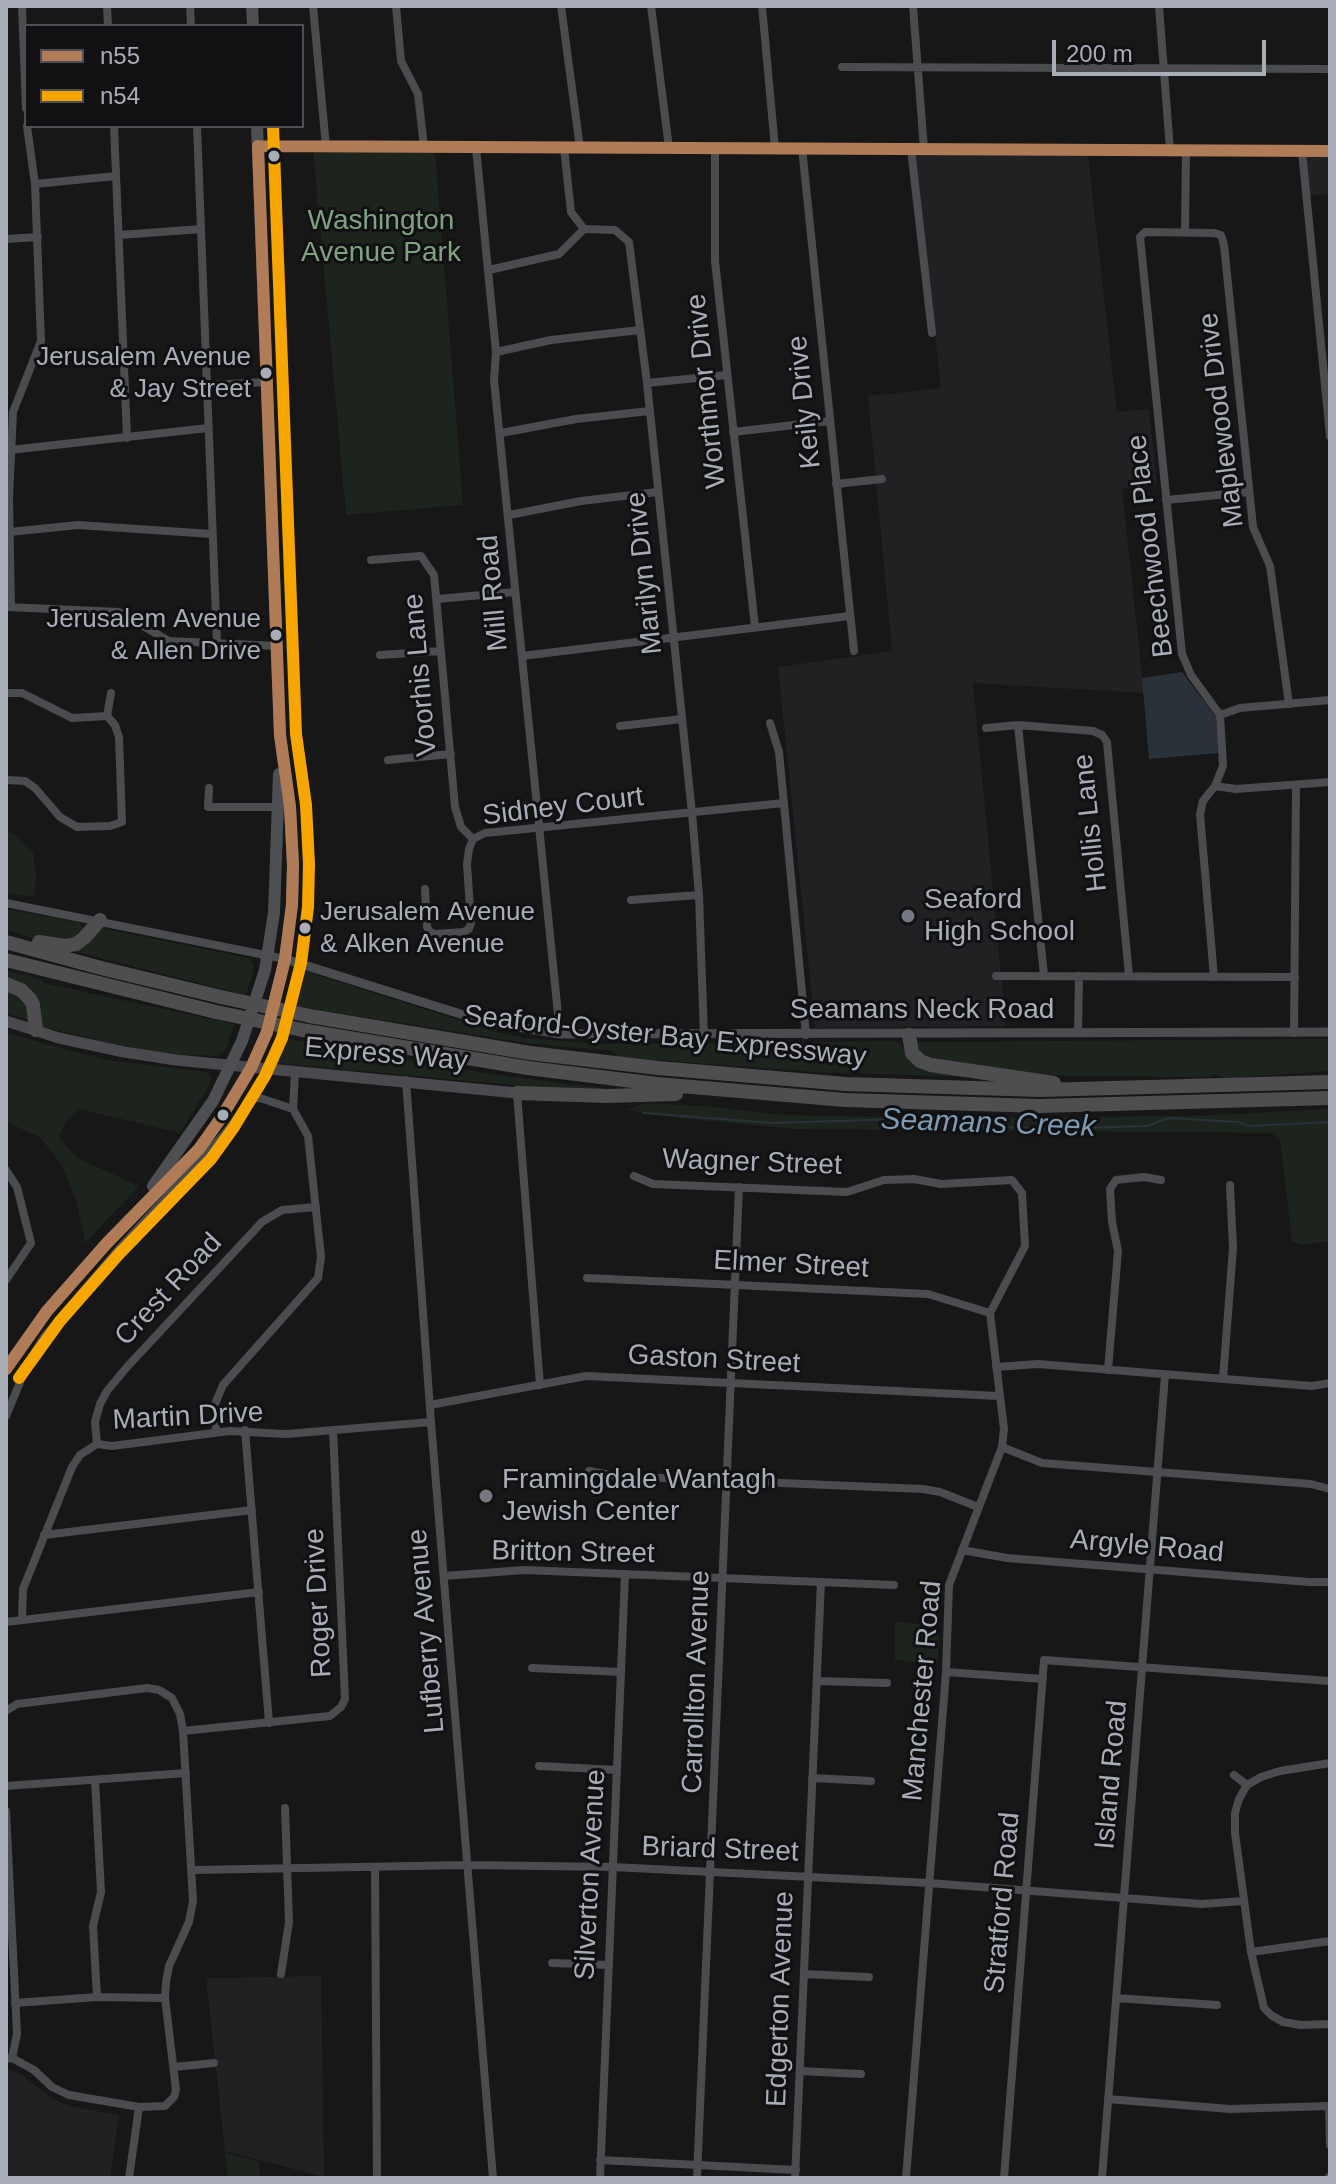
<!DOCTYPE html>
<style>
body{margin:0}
#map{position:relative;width:1336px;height:2184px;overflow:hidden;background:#171717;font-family:Helvetica,sans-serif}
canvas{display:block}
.frame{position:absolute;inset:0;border:8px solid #a8adb8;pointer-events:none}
.legend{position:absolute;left:24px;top:24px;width:280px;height:104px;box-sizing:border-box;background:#111113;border:2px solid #4d4f55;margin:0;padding:10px 14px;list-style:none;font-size:24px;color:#a8adb8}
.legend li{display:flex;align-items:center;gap:16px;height:40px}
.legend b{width:40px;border:2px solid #4d4f55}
.scale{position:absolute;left:1052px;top:40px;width:214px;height:36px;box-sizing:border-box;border:4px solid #a8adb8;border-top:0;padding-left:10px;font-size:24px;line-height:28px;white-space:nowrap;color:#a8adb8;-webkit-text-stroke:6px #111113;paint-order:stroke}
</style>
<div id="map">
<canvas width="1336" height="2184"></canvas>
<div class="frame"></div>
<ul class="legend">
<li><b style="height:10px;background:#b07c57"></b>n55</li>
<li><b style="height:10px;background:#f7a600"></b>n54</li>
</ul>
<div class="scale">200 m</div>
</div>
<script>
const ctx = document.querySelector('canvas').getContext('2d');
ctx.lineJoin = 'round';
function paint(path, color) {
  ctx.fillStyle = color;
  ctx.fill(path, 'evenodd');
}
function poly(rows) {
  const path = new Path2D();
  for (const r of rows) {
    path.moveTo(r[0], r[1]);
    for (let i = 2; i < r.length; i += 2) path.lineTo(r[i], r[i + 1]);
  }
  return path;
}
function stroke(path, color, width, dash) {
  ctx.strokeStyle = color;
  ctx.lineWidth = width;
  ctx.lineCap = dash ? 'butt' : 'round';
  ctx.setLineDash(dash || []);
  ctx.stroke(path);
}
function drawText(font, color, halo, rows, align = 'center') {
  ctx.font = font + ' Helvetica,sans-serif';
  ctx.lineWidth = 6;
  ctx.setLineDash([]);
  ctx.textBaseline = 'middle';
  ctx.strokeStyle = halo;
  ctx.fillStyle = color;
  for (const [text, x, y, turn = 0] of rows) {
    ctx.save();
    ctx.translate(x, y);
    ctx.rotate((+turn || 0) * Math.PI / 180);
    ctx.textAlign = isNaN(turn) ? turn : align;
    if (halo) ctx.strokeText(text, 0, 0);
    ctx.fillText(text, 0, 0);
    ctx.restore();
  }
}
paint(poly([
 [914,152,1088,156,1117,412,1149,409,1157,485,1122,489,1144,693,973,683,1006,1026,815,1028,778,667,892,651,868,396,941,388],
 [1304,152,1330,153,1330,194,1308,196],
 [321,1976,324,2177,225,2151,206,1978],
 [6,2069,20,2074,55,2100,70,2106,119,2115,110,2178,6,2178]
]), '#212123');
paint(poly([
 [313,149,435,150,463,505,346,515],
 [6,831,12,833,33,852,36,879,34,897,6,893],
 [6,909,80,923,84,931,73,941,47,942,6,930],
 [100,928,249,958,254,964,253,973,246,995,69,950],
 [6,970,43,980,43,983,234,1024,227,1049,217,1056,172,1054,128,1047,44,1027,6,980],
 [302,970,493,1031,524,1038,597,1044,895,1041,899,1042,908,1057,973,1077,815,1072,619,1057,612,1051,525,1043,284,1004,290,981,297,971],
 [6,988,26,1001,29,1018,27,1020,6,1013],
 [6,1033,106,1060,206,1072,211,1077,210,1084,180,1133,80,1109,66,1121,59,1137,77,1158,139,1186,85,1243,77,1204,63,1167,40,1137,6,1122],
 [277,1037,491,1074,623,1091,521,1090,514,1085,490,1083,276,1063,272,1051],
 [1330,1039,1330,1071,1225,1078,1212,1074,1211,1077,1068,1076,986,1069,924,1060,913,1042],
 [645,1103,704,1106,784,1115,958,1118,1194,1116,1330,1109,1330,1241,1304,1245,1292,1242,1280,1139,1271,1133,794,1129,680,1118,627,1110],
 [895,1622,923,1624,936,1629,939,1632,938,1662,935,1665,895,1660],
 [225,2153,259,2161,260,2178,228,2178]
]), '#1d241e');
paint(poly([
 [1182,672,1216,717,1218,753,1149,759,1142,678]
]), '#2a3239');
stroke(poly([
 [643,1113,772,1123,903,1119,932,1124,1047,1129,1147,1126,1168,1118,1238,1122,1248,1126,1330,1122]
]), '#2a3239', 2);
stroke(poly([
 [22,6,26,108],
 [107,6,108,26],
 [190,6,191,26],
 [313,6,326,147],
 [396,6,401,61,418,94,424,147],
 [561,6,580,148],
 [651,6,669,148],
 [762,6,775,148],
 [913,6,924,149],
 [1159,6,1170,150],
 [842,67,1330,69],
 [114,126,127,438],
 [197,126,217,644],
 [476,148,496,352,494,380,560,1034],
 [564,148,571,212,584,229,615,230,629,242,647,383,692,813,699,895,704,1036],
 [715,148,715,261,755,627],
 [802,148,854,651],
 [911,149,932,333],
 [1302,151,1330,436],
 [35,184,116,176],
 [1185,232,1186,151],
 [120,235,201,229],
 [6,239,38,237],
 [489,270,559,254,584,229],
 [496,352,551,340,640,330],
 [647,383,727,375],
 [207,385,267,382],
 [733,432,829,421],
 [501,433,576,419,650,411],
 [10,450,208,428],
 [836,484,882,479],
 [1166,500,1249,492],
 [509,515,581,501,658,492],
 [10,532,78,525,212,534],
 [371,560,421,556,434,575,455,807,461,827,473,839],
 [437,599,515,592],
 [7,607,119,612,169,641,277,646],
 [11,607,9,498,13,412,41,341,35,184,27,126],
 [380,655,441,651],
 [522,656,850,616],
 [6,693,22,693,72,718,107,716,115,725,119,737,122,822,110,826,77,827,60,817,35,788,25,781,6,780],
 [1220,715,1240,708,1330,700],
 [107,716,111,693],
 [770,723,779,752,806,1035],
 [1018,725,1044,975],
 [620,726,682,719],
 [986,728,1018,725,1093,731,1102,735,1107,742,1129,976],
 [388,760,451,754],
 [1215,786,1236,789,1330,782],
 [209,788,208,807,281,807],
 [425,889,427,927,430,932,435,934,463,932,469,929,471,923,467,864,469,849,473,839,485,833,784,803],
 [631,900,699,895],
 [6,903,285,959],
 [996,976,1295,977],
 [1214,977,1200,814,1203,801,1215,786,1223,766,1220,715,1191,675,1182,654,1140,237,1145,232,1214,233,1221,235,1224,245,1253,527,1270,566,1289,704],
 [1078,1033,1079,976],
 [1294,1033,1296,785],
 [406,1080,431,1422,493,2178],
 [517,1093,540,1385],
 [6,1170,17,1187,31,1243,6,1280],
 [634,1176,653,1184,847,1192,884,1180,914,1179,941,1184,1012,1180,1022,1193,1025,1246,990,1313,1004,1429,1002,1447,949,1585,946,1672,906,2178],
 [587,1278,928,1294,990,1313],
 [996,1367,1038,1364,1312,1386,1330,1383],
 [1108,1370,1118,1251,1112,1222,1110,1189,1116,1180,1144,1177,1161,1180],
 [1223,1379,1233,1248,1230,1185],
 [430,1405,586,1376,999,1396],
 [6,1416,28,1363,44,1337,117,1251,227,1131,251,1099,260,1098,293,1109],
 [245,1430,269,1723],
 [216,1432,215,1404,223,1385,318,1278,321,1257,308,1136,293,1109,295,1071],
 [97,1444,95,1422,100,1404,107,1391,127,1367,262,1222,282,1210,316,1207],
 [1002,1447,1042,1463,1311,1484,1330,1489],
 [589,1471,616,1476,923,1489,940,1492,978,1507],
 [44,1535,252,1510],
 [962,1550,1007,1558,1309,1582,1330,1582],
 [444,1576,524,1570,894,1585],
 [22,1620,23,1589,72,1467,80,1455,97,1444,112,1446,230,1431,286,1434,431,1422],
 [6,1622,259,1592],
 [532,1668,621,1672],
 [946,1672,1043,1679],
 [817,1681,887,1683],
 [6,1711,17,1704,147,1688,159,1690,172,1698,180,1714,183,1731,193,1901,189,1922,169,1966,166,1982,165,1998,176,2090,174,2097,165,2106,139,2107,69,2095,52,2087,34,2070,12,2058,6,2059],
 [183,1731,330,1716,341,1707,345,1699,333,1430],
 [1330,1763,1280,1771,1261,1777,1247,1785,1239,1799,1235,1813,1235,1833,1251,1952,1264,2008,1271,2015,1283,2022,1301,2025,1330,2024],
 [539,1766,617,1770],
 [1234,1775,1247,1785],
 [812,1778,871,1781],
 [95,1780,101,1892,93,1926,97,1997],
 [6,1786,186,1773],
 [6,1811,17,2034,12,2058],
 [375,1867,377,2178],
 [193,1870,468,1865,613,1867,929,1883,1202,1904,1243,1901],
 [1251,1952,1330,1941],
 [552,1963,609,1965],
 [281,1974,289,1922,285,1808],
 [804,1974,869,1977],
 [1116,1998,1217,2005],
 [15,2003,97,1997,165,1998],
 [174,2067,214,2063],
 [800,2071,861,2074],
 [1108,2099,1230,2109,1330,2106],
 [1329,2106,1330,2145],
 [600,2160,796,2170],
 [129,2178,139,2107],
 [600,2178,625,1574],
 [697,2178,739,1187],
 [795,2178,821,1582],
 [1004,2178,1044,1660,1330,1681],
 [1102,2178,1165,1375],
 [1328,2178,1330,2176]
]), '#4b4c50', 8);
stroke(poly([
 [258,146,1330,151],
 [285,959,486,1022,560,1034,1330,1032]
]), '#4b4c50', 9);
stroke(poly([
 [6,1021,59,1038,124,1052,176,1060,517,1093]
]), '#4a4a4e', 11);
stroke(poly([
 [252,6,253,26],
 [153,1186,213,1101,242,1041,265,970,274,913,279,774],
 [6,1369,47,1311,107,1243,199,1149,221,1118,251,1068,267,1032,285,959,292,905,293,865,290,807,280,735,257,126]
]), '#4d4f52', 12);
stroke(poly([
 [6,942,101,968,221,997],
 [39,942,66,946,76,944,84,938,100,920],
 [6,960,216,1012],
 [6,984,21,990,30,999,33,1005,36,1030],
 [310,1016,530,1053,658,1068,846,1084,1040,1090,1330,1082],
 [307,1031,528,1068,657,1084,845,1100,1040,1106,1330,1098],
 [909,1035,912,1053,920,1061,931,1065,1054,1083],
 [517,1093,607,1096,676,1094]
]), '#4e4e51', 14);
stroke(poly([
 [221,997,310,1016],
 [216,1012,307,1031]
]), '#4e4e51', 14);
stroke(poly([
 [258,146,1330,151],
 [6,1369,47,1311,107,1243,199,1149,221,1118,251,1068,267,1032,285,959,292,905,293,865,290,807,280,735,258,146]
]), '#b07c57', 12);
stroke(poly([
 [19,1378,60,1321,119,1254,211,1159,234,1127,265,1076,282,1038,301,963,308,907,309,864,306,805,296,734,273,126]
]), '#f7a600', 12);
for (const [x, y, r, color] of [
 [274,156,7,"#a8adb8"],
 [266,373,7,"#a8adb8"],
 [276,635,7,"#a8adb8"],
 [908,916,8,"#757880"],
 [305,928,7,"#a8adb8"],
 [223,1115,7,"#a8adb8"],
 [486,1496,8,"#757880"]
]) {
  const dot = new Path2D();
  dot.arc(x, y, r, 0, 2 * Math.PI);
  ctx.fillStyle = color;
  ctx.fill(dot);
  stroke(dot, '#111113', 3);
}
drawText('26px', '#a8adb8', '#111113', [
 ["Jerusalem Avenue",251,358],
 ["& Jay Street",251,390],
 ["Jerusalem Avenue",261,620],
 ["& Allen Drive",261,652],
 ["Jerusalem Avenue",320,913,"left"],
 ["& Alken Avenue",320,945,"left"]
], 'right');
drawText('28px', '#7fa381', '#111113', [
 ["Washington",381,221],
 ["Avenue Park",381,253]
]);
drawText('28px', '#a8adb8', '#111113', [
 ["Worthmor Drive",707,391,-96],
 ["Keily Drive",805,402,-96],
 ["Maplewood Drive",1222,420,-97],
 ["Beechwood Place",1151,546,-97],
 ["Marilyn Drive",645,573,-96],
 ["Mill Road",494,593,-95],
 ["Voorhis Lane",421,675,-95],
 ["Sidney Court",563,807,-7],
 ["Hollis Lane",1091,823,-96],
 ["Seamans Neck Road",922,1010],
 ["Seaford-Oyster Bay Expressway",665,1037,6],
 ["Express Way",386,1055,5],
 ["Wagner Street",752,1163,2],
 ["Elmer Street",791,1265,3],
 ["Crest Road",169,1290,-47],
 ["Gaston Street",714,1360,3],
 ["Martin Drive",188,1417,-3],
 ["Argyle Road",1147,1547,5],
 ["Britton Street",573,1553,1],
 ["Roger Drive",319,1603,-93],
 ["Lufberry Avenue",427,1631,-95],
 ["Carrollton Avenue",697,1682,-88],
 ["Manchester Road",923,1691,-85],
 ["Island Road",1112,1775,-85],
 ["Briard Street",720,1850,2],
 ["Silverton Avenue",591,1875,-87],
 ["Stratford Road",1003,1903,-85],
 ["Edgerton Avenue",781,1999,-88]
]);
drawText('28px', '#a8adb8', '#111113', [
 ["Seaford",924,900],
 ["High School",924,932],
 ["Framingdale Wantagh",502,1480],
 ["Jewish Center",502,1512]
], 'left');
drawText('italic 30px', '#7f9bb3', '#111113', [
 ["Seamans Creek",988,1124,2]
]);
</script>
